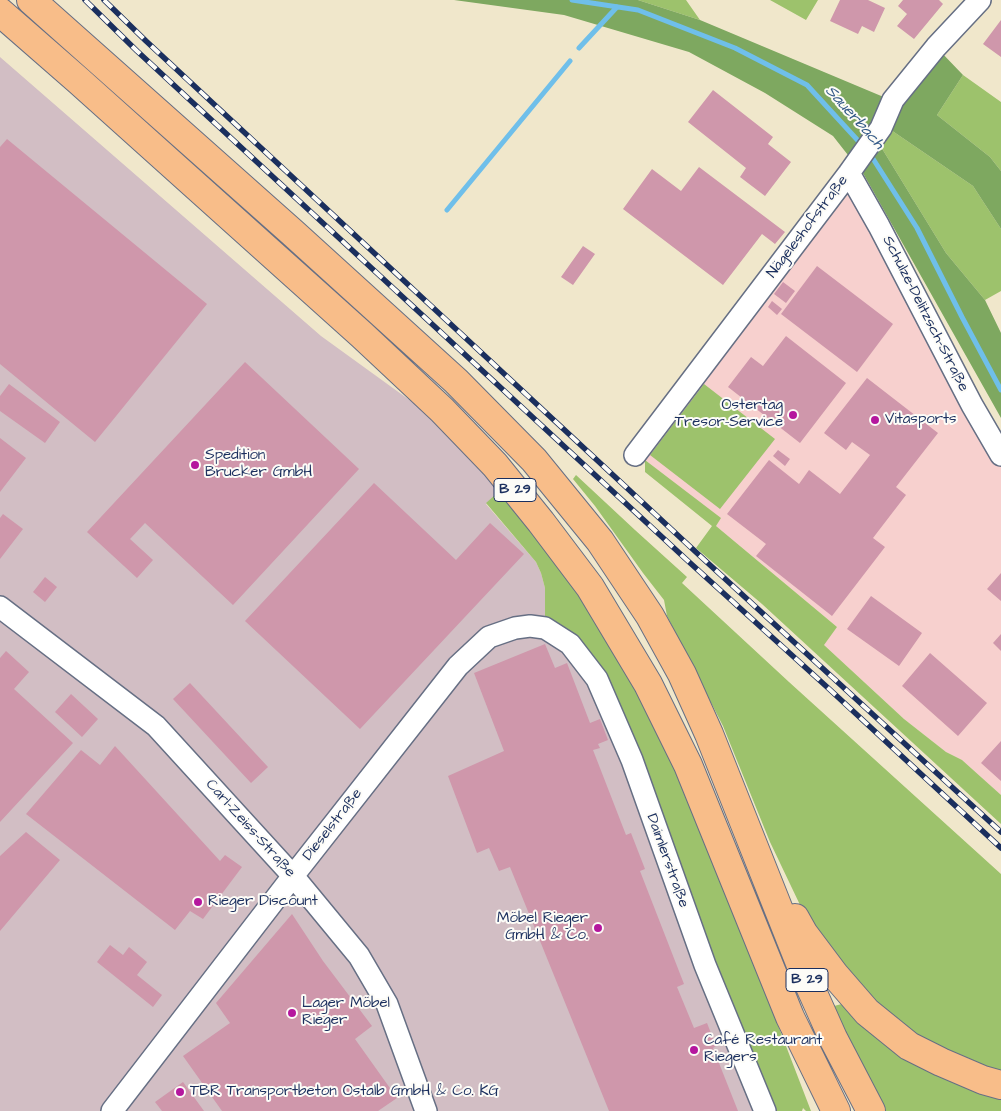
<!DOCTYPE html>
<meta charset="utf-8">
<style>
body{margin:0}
canvas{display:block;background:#f0e7cb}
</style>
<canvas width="1001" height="1111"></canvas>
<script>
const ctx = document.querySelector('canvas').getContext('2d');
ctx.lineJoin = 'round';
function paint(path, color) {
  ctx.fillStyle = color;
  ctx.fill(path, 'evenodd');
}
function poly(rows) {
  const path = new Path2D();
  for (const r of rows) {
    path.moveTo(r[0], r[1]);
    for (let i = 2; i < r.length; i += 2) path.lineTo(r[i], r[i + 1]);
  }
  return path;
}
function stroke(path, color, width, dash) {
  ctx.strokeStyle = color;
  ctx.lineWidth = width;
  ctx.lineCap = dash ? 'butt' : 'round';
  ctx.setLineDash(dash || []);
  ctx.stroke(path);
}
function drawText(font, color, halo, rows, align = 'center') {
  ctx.font = font + ' "Architects Daughter",sans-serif';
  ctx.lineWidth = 4;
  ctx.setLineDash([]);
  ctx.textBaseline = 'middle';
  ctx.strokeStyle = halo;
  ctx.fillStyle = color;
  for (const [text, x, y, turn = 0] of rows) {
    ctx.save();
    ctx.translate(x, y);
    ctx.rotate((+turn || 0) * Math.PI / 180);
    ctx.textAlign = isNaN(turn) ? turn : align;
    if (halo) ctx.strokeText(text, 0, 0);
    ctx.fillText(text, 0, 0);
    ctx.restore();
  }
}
paint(poly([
 [850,192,1001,467,1001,795,962,760,946,752,904,719,823,644,837,627,716,526,720,518,645,460,827,220]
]), '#f7d0ce');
paint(poly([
 [0,57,321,336,426,412,505,486,486,504,536,562,541,573,545,588,545,628,597,679,765,1111,0,1111]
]), '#d2bec4');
paint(poly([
 [638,0,686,0,700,20],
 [770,0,818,0,806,20],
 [963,75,1001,102,1001,171,990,157,937,115],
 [888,128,973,186,1001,229,1001,291,985,300,946,253,878,142],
 [704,384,775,439,720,509,650,455],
 [645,460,721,518,716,526,837,627,824,645,904,719,946,752,962,760,1001,795,1001,824,762,604,696,548,712,526,645,472],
 [576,475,635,530,687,577,682,583,789,682,1001,874,1001,1111,882,1111,834,1006,869,997,829,955,801,907,770,842,723,726,667,616,664,600,643,573,595,506,573,479],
 [505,486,562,558,674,755,811,1111,806,1111,803,1108,802,1111,765,1111,597,679,545,628,545,588,541,573,536,562,486,503]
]), '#9dc26c');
paint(poly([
 [454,0,638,0,700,20,886,98,855,164,833,136,765,93,689,52,564,15],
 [939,50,963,75,937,115,990,157,1001,171,1001,229,973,186,888,128,896,103],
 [878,142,946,253,985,300,1001,333,1001,418,859,166]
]), '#7ea860');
stroke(poly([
 [572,0,638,10,735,48,807,85,862,145],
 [579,48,617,7],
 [870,154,917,228,962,317,1001,390],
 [447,210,570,61]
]), '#6fbfea', 5);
paint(poly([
 [840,0,868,0,885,8,874,32,862,26,858,34,830,21],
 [903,0,939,0,943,4,914,39,897,26,907,14,898,6],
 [1001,20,1001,57,983,44],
 [713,90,773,137,768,144,791,162,765,196,740,177,746,168,688,122],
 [7,139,207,304,95,442,0,364,0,147],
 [699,167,785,232,775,244,762,234,723,285,623,209,652,169,681,191],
 [583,246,595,254,573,285,561,277],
 [817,266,893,324,857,372,781,314],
 [783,282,795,291,786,303,774,294],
 [772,301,782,309,777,315,768,307],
 [786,336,846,383,800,443,728,387,751,357,763,366],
 [245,362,359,469,233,605,145,523,130,539,153,560,137,578,87,532],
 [867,378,938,433,896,487,906,495,873,538,885,547,832,616,756,556,766,544,727,514,769,460,799,484,809,470,840,494,870,455,852,442,846,450,824,433],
 [9,384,60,422,45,443,0,411,0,396],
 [0,438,26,458,0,492],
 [778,450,790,459,785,466,773,456],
 [374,483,456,560,490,523,524,554,360,729,245,621],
 [3,514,23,529,0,559,0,518],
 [1001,573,1001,601,987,589],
 [45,577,57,587,45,602,33,592],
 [871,596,922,633,899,666,847,629],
 [1001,634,1001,651,993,643],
 [545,644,555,668,567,663,590,723,600,719,608,740,598,744,600,748,593,750,626,835,631,833,645,869,640,871,684,984,677,987,694,1028,707,1023,716,1046,713,1048,738,1111,609,1111,510,867,499,871,489,848,477,853,448,776,504,751,474,673],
 [6,651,29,672,14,689,73,743,0,822,0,658],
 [930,653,987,703,958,736,902,686],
 [190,683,268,767,251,783,173,699],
 [71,694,98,719,82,737,55,712],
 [1001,741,1001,781,981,763],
 [115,746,220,861,225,855,242,867,203,919,190,911,175,930,26,814,81,750,100,765],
 [26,832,60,860,0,931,0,856],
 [292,914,323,961,372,1026,355,1039,397,1098,378,1111,222,1111,183,1056,230,1023,216,1003],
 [110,945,123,955,129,947,147,962,137,975,162,995,153,1007,97,962],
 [183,1082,204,1111,162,1111,155,1102]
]), '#cf97ab');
const minor = poly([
 [849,173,879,226,972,405,1001,455],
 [635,455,849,173,881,128,893,100,936,47,980,0],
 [0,607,156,726,293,876,359,956,387,1004,426,1111],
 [112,1111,293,876,458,666,489,637,515,628,530,626,545,628,570,644,597,679,632,760,705,965,765,1111]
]);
const highway = poly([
 [31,0,293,233,456,381,534,460,600,541,650,616,682,674,709,734,804,973,833,1038,871,1111],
 [0,12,79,81,362,335,442,410,495,465,541,522,590,587,648,684,688,765,790,1017,836,1111],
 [795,918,804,934,834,974,867,1012,909,1046,941,1062,983,1080,1001,1085]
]);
stroke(minor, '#666f84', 24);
stroke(highway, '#666f84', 30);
stroke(minor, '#fff', 21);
stroke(highway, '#f8bd89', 28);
const rail = poly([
 [85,0,137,51,688,561,827,687,1001,848],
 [104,0,146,41,698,554,1001,832]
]);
stroke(rail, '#1b2f5e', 5.5);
stroke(rail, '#fdfcf7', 4, [11]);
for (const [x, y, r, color] of [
 [793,415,5,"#b5179e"],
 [875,420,5,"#b5179e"],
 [195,465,5,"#b5179e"],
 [198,902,5,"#b5179e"],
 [598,928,5,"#b5179e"],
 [292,1013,5,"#b5179e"],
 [694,1050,5,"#b5179e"],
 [180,1092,5,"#b5179e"]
]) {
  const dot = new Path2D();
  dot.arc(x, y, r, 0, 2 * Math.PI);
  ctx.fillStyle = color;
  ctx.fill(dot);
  stroke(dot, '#fdfcf7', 2);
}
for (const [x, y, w] of [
 [515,490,42],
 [807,980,42]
]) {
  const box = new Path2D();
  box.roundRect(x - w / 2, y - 11.5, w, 23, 4);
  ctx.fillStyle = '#fdfcf7';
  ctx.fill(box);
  stroke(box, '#1b2f5e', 1);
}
drawText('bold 14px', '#1b2f5e', null, [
 ["B 29",515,490],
 ["B 29",807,980]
]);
drawText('15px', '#1b2f5e', '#fdfcf7', [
 ["Nägeleshofstraße",808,227,-53],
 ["Schulze-Delitzsch-Straße",925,314,63],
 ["Dieselstraße",333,825,-52],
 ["Carl-Zeiss-Straße",250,829,48],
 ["Daimlerstraße",667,861,70]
]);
drawText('15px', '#1b2f5e', '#fdfcf7', [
 ["Ostertag",783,406,"right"],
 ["Tresor-Service",783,423,"right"],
 ["Vitasports",885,420],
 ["Spedition",205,456],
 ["Brucker GmbH",205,473],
 ["Rieger Discount",208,902],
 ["Möbel Rieger",588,919,"right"],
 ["GmbH & Co.",588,936,"right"],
 ["Lager Möbel",302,1004],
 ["Rieger",302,1021],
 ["Café Restaurant",704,1041],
 ["Riegers",704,1058],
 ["TBR Transportbeton Ostalb GmbH & Co. KG",190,1092]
], 'left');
drawText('italic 16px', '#345a88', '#fdfcf7', [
 ["Sauerbach",854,118,48]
]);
</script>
